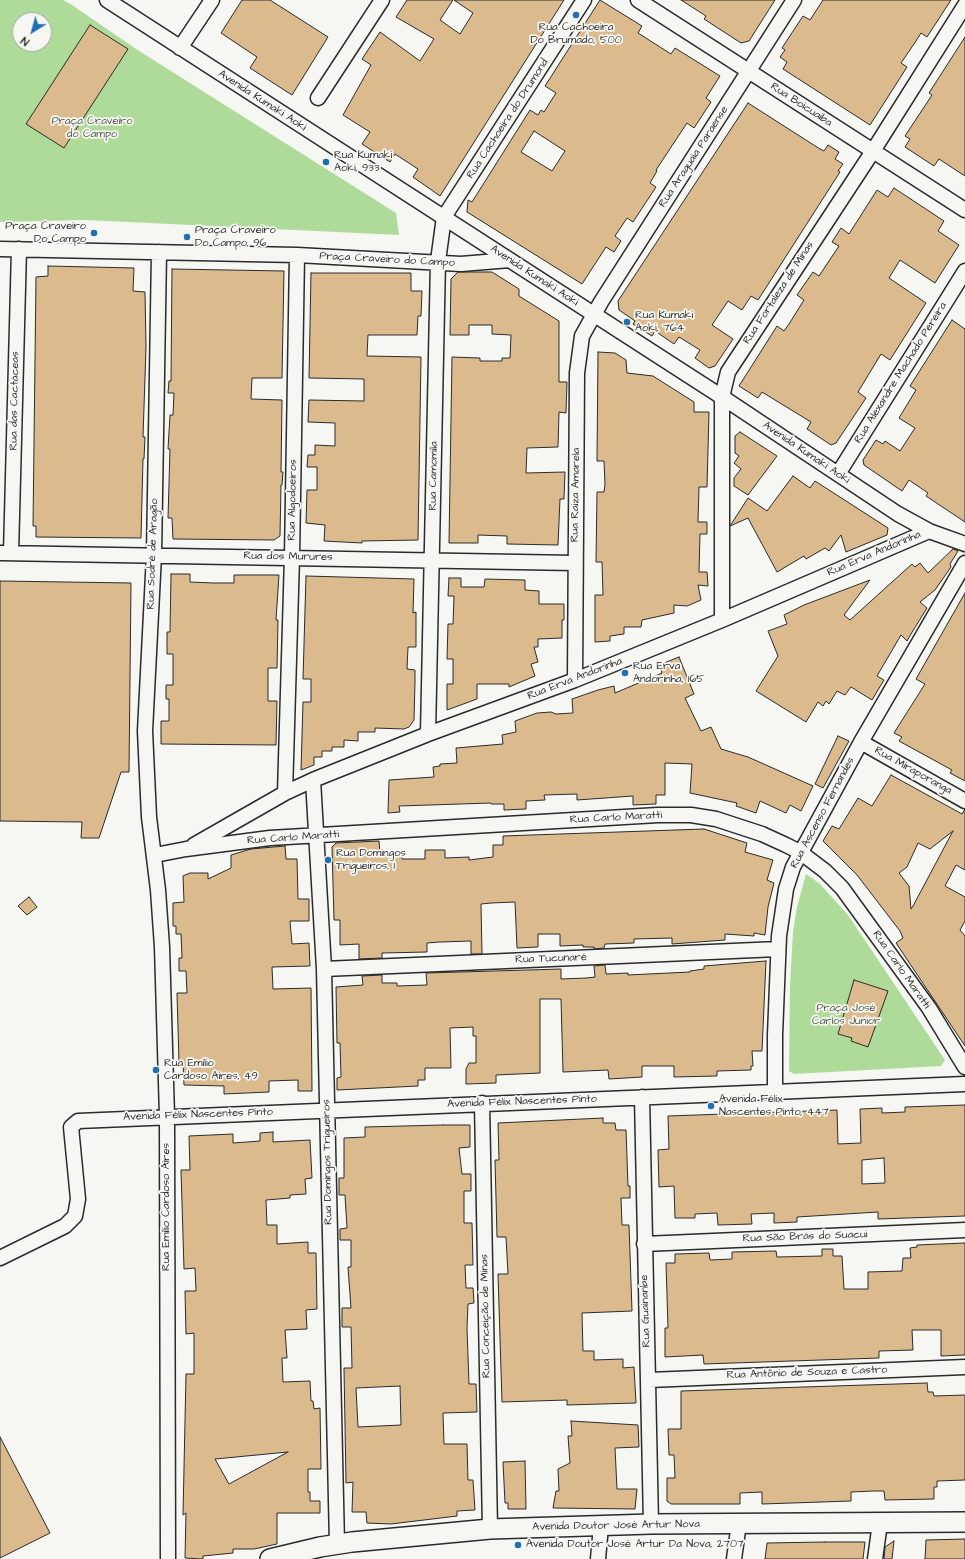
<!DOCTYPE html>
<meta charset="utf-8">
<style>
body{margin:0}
#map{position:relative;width:965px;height:1559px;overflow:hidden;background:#f6f6f2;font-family:"Architects Daughter",sans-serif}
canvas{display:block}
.north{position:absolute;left:12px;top:12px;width:40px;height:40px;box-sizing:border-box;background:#f6f6f2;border:1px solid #a5a5a2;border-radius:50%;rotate:217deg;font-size:11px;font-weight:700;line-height:16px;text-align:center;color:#2b2b2b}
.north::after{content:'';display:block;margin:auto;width:14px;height:18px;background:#1f6fb2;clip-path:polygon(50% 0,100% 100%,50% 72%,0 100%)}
</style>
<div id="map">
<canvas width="965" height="1559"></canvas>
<div class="north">N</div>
</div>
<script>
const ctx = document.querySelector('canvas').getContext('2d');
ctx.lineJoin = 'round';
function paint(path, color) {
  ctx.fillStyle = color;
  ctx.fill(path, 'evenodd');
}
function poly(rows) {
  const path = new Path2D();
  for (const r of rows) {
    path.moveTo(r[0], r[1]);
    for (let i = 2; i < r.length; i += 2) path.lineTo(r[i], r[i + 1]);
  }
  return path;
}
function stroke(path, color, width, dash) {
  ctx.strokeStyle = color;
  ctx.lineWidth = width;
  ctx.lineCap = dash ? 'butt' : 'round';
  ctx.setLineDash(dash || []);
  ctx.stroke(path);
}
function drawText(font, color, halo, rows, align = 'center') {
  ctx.font = font + ' "Architects Daughter",sans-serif';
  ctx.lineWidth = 3.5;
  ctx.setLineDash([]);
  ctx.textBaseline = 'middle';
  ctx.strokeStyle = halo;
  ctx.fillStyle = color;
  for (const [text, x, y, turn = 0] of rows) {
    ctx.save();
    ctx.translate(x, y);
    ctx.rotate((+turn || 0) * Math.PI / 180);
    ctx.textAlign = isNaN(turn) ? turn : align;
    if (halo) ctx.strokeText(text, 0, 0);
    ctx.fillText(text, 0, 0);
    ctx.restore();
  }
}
paint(poly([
 [0,0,63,0,72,5,136,49,396,213,399,235,87,220,0,222],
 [20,20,44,20,44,44,20,44],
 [806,874,820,884,848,915,945,1060,941,1066,794,1074,789,1071,790,985,793,932,797,907]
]), '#aedb9a');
const building = poly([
 [242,0,270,0,328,37,292,95,250,68,257,57,221,33,242,0],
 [407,0,453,0,440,20,460,34,473,13,454,0,564,0,440,196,413,177,418,169,395,154,390,162,362,144,370,132,343,115,371,65,362,59,380,32,420,61,434,39,396,17,407,0],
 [600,0,642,26,638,33,671,54,675,48,720,76,706,98,711,102,694,128,687,123,656,170,657,171,650,183,656,187,633,222,627,218,615,236,621,241,614,252,606,247,582,284,467,212,468,200,472,202,530,110,538,115,541,110,544,112,556,93,545,86,600,0],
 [534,131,565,151,552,171,521,152,534,131],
 [681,0,775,0,749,41,741,43,704,19,706,16,681,0],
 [823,0,951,0,927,37,921,33,916,41,901,63,907,67,870,125,783,69,787,62,780,57,785,50,782,48,803,16,810,20,823,0],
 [90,25,128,49,64,148,26,124,90,25],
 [965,37,965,176,939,159,934,166,905,147,910,139,905,136,932,95,929,93,965,37],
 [748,103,820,149,824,151,828,145,839,152,835,159,843,164,838,171,840,172,758,300,751,296,742,310,728,301,712,325,733,339,715,366,709,368,695,358,700,350,679,337,674,344,655,331,652,336,633,324,635,321,619,310,618,301,748,103],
 [894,188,944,221,938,231,959,245,935,283,900,260,889,278,926,303,890,360,881,354,858,392,866,398,836,443,831,445,807,429,811,422,762,392,758,398,739,386,777,326,784,331,789,324,804,300,797,295,813,272,819,276,839,246,832,242,841,228,849,234,877,190,888,197,894,188],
 [48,266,134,268,133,291,145,292,146,347,143,437,145,437,144,459,143,459,141,538,36,537,36,526,33,526,36,277,48,276,48,266],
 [172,269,284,271,282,378,252,378,251,399,282,400,281,472,283,472,282,485,281,485,280,536,274,540,173,539,172,518,168,518,170,449,168,449,170,415,173,415,174,393,168,393,169,381,171,381,172,269],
 [458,272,492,272,519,289,519,296,559,321,559,382,567,382,566,413,559,412,558,447,527,448,526,473,565,472,564,499,560,499,558,545,507,544,507,536,478,535,478,543,449,543,452,357,480,358,480,361,502,361,502,358,510,358,511,335,492,334,492,325,469,325,469,335,450,335,451,279,458,272],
 [311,273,411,273,411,291,422,291,421,316,418,316,417,335,368,335,367,356,421,357,418,540,362,541,362,543,324,541,325,525,306,523,307,490,317,490,317,467,307,467,308,455,315,455,315,445,335,446,335,423,308,422,309,400,364,401,364,379,309,378,311,273],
 [952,320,965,329,965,522,926,496,928,493,909,480,902,491,864,465,863,460,876,440,883,444,885,441,900,451,915,428,899,418,916,390,910,386,952,320],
 [598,352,615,353,626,360,627,373,653,376,694,402,694,412,709,412,707,487,699,487,698,522,707,522,707,534,700,534,699,572,707,572,708,586,698,585,701,600,687,606,674,605,674,613,642,620,641,627,624,627,624,634,610,636,610,641,595,642,595,595,603,595,602,562,596,562,597,492,604,492,605,484,604,461,597,461,598,352],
 [740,432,777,456,748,495,734,486,734,478,741,469,734,463,739,456,735,453,735,436,740,432],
 [793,476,810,488,815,481,888,528,887,535,846,552,841,535,829,551,825,548,806,559,804,556,777,572,748,518,730,526,748,498,767,511,793,476],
 [953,549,958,551,950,564,951,567,935,590,920,602,927,608,911,634,907,641,901,635,877,676,884,680,872,700,851,687,845,695,837,691,829,704,826,701,823,706,818,702,806,722,756,691,778,656,768,631,787,624,784,615,804,605,870,580,844,615,850,620,912,564,915,567,920,563,928,573,953,549],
 [171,574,190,574,190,582,214,583,234,583,234,575,279,575,276,620,278,620,277,668,268,668,268,701,277,701,276,745,161,744,161,721,169,721,169,699,166,699,166,685,173,685,173,654,167,654,167,632,170,632,171,574],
 [306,576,414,579,413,613,416,612,416,647,408,647,407,669,415,670,415,681,414,720,409,727,404,729,375,728,375,732,358,732,358,741,344,740,344,747,332,747,332,751,322,751,322,757,314,757,314,765,301,770,303,702,311,702,311,679,303,679,306,576],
 [449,578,461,578,461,587,484,587,485,579,525,580,525,590,539,591,539,604,564,604,564,620,562,620,562,638,538,639,538,647,534,647,538,662,531,664,535,676,509,687,509,684,477,684,477,699,447,710,447,684,453,684,453,659,447,659,448,624,453,624,454,596,448,596,449,578],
 [0,581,131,583,129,772,121,772,99,838,81,838,82,822,0,821,0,581],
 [965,593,965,781,950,773,952,770,899,741,902,737,894,733,925,684,916,679,965,593],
 [679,657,694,694,685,698,701,731,711,727,721,749,748,757,813,786,801,811,790,805,786,813,760,801,756,813,736,806,737,803,690,793,692,764,665,763,665,795,656,795,656,804,633,805,633,796,577,800,577,794,544,795,545,800,526,801,526,809,504,810,504,804,491,804,491,803,399,806,400,812,388,813,389,780,434,777,433,767,440,766,440,764,457,763,456,748,503,744,502,735,516,732,515,721,537,713,551,712,556,714,573,713,572,699,598,690,614,686,615,693,662,673,659,665,679,657],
 [838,736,849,741,823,788,815,784,838,736],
 [891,775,962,814,965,809,965,870,956,865,945,886,965,897,965,921,960,930,965,936,965,1046,896,943,903,938,900,931,857,875,823,841,832,826,839,829,858,798,872,806,891,775],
 [953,831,913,906,911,909,909,886,899,873,907,867,918,843,930,849,953,831],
 [704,829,747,843,745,852,773,860,767,880,774,883,768,907,765,935,754,933,754,936,725,934,725,940,672,944,672,938,634,939,634,943,605,944,604,948,594,949,594,947,583,947,583,945,560,946,560,934,538,934,538,947,517,948,515,902,491,903,481,904,482,954,471,954,471,941,440,942,427,943,427,952,382,953,382,958,359,959,359,944,340,945,340,920,334,920,332,847,336,843,379,841,380,852,402,852,402,859,425,859,425,850,445,850,445,858,469,857,469,860,493,857,493,845,503,845,503,836,704,829],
 [285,846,286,859,297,859,298,899,309,899,309,921,290,921,292,944,309,943,310,966,272,967,273,989,311,988,312,1091,298,1091,298,1080,269,1081,269,1092,224,1094,224,1086,184,1085,183,1062,179,1063,177,993,187,993,186,971,179,971,179,958,182,958,181,934,176,934,176,926,173,926,173,903,184,902,183,876,190,873,208,873,208,879,231,868,231,855,251,849,285,846],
 [29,897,37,907,27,915,18,906,29,897],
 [766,961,762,1051,752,1051,753,1066,751,1066,751,1070,717,1071,717,1076,674,1077,674,1066,642,1066,642,1077,609,1079,608,1070,563,1072,561,999,540,999,540,1073,496,1075,496,1083,466,1084,466,1069,469,1063,476,1063,476,1036,473,1036,473,1027,450,1028,451,1068,425,1068,425,1080,418,1080,418,1086,337,1090,337,1078,341,1077,340,1043,337,1043,336,987,363,985,362,976,382,975,382,983,397,983,397,986,427,985,426,973,561,969,561,979,586,978,595,977,594,966,605,965,606,974,628,973,628,975,690,972,690,971,704,969,704,966,766,961],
 [854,980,888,991,868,1047,851,1041,852,1038,838,1034,854,980],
 [965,1105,965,1216,878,1219,878,1212,797,1217,797,1222,774,1223,774,1213,751,1214,752,1224,718,1225,717,1213,695,1214,695,1218,675,1218,674,1186,659,1187,658,1150,669,1149,668,1116,837,1110,838,1144,861,1143,860,1109,882,1108,882,1113,905,1112,905,1107,965,1105],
 [884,1158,885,1183,862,1184,862,1160,884,1158],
 [603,1118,603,1123,615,1123,616,1130,626,1130,628,1186,630,1186,630,1198,621,1198,622,1225,629,1225,632,1311,582,1313,583,1351,594,1351,594,1360,623,1359,623,1368,634,1367,636,1403,567,1405,567,1400,502,1402,498,1274,508,1274,506,1237,497,1237,495,1160,499,1160,498,1123,603,1118],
 [443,1125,470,1125,470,1147,459,1148,462,1174,471,1174,471,1191,464,1191,464,1223,472,1223,473,1265,465,1265,466,1288,473,1288,474,1303,468,1304,467,1328,469,1384,476,1384,477,1412,443,1413,444,1444,467,1444,468,1480,473,1480,475,1510,457,1511,457,1516,391,1524,367,1523,366,1512,352,1512,353,1482,346,1483,344,1368,352,1368,351,1327,342,1327,342,1308,351,1308,348,1267,351,1267,351,1240,340,1240,340,1229,347,1228,345,1195,339,1195,339,1178,344,1178,344,1138,365,1137,365,1127,443,1125],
 [400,1386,401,1425,358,1427,356,1388,400,1386],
 [273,1132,273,1142,310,1140,312,1178,305,1179,306,1194,290,1195,290,1198,266,1200,267,1225,277,1225,277,1244,308,1242,308,1253,316,1253,317,1309,306,1310,307,1329,285,1330,287,1358,282,1358,283,1382,310,1381,311,1401,313,1401,314,1409,320,1408,321,1469,308,1469,308,1492,310,1492,310,1501,320,1501,320,1513,277,1513,277,1544,254,1549,233,1549,233,1553,203,1556,203,1559,185,1558,186,1513,183,1515,186,1374,194,1374,194,1333,186,1334,185,1291,196,1291,195,1268,184,1269,181,1170,190,1170,189,1136,233,1134,233,1143,247,1142,260,1141,260,1133,273,1132],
 [288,1452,229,1484,215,1459,288,1452],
 [965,1243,965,1355,941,1356,941,1330,912,1330,913,1350,879,1351,879,1358,704,1364,703,1355,665,1357,665,1328,668,1328,666,1263,675,1263,675,1254,709,1253,710,1260,732,1259,732,1252,776,1251,777,1257,822,1256,822,1249,833,1249,833,1256,842,1256,844,1289,868,1289,868,1272,902,1271,903,1258,911,1258,910,1248,917,1247,917,1245,965,1243],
 [927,1383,928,1392,933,1392,934,1396,965,1395,965,1480,937,1481,937,1487,934,1487,934,1499,885,1500,884,1491,873,1491,851,1492,851,1501,762,1504,762,1492,740,1493,740,1504,671,1504,667,1501,667,1478,675,1478,674,1455,669,1455,668,1429,681,1429,681,1391,927,1383],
 [571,1421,638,1425,639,1447,615,1448,617,1489,637,1489,635,1509,553,1508,556,1491,559,1491,558,1469,570,1463,568,1436,572,1436,571,1421],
 [0,1437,50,1533,0,1558,0,1437],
 [525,1461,526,1509,508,1509,508,1503,505,1503,503,1462,525,1461],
 [965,1539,965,1559,925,1559,926,1540,965,1539],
 [894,1541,892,1559,884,1559,885,1547,894,1541],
 [825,1542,865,1542,863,1559,765,1559,767,1543,825,1542]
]);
paint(building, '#dbba8e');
stroke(building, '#2b2b2b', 1);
const street = poly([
 [107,0,722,397,898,514,929,531,965,544],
 [638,0,965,210],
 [180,48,212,0],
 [318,98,382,0],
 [0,249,297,255,461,264,510,260],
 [159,252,154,555,145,731,149,817,158,890,162,947,167,1116,168,1559],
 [838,474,965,271],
 [0,553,575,563],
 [11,553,19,249],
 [722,620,722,397,728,372,873,151,965,5],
 [575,680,577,373,582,336,601,302,794,0],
 [428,734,438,261,444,217,584,0],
 [861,742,965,801],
 [313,780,324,969,337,1544],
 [285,793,292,557,297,255],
 [194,845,285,793,313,780,428,734,575,680,722,620,929,531],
 [155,855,186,849,270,838,658,815,691,815,716,819,762,834,786,845,800,852,825,871,842,888,929,1008,965,1067],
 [324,969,778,949],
 [775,1091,775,1035,779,936,786,889,793,867,861,742,965,563],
 [642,1097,651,1524],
 [482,1103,490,1529],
 [644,1244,965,1230],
 [0,1258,65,1226,75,1216,78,1199,71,1127,78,1121,965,1084],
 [649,1380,965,1367],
 [598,1559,601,1526],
 [734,1559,739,1523],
 [875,1559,880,1523]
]);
const secondary = poly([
 [270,1559,320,1547,352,1542,490,1529,651,1524,965,1522]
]);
stroke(street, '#2b2b2b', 17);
stroke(secondary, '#2b2b2b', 22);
stroke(street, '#f6f6f2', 14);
stroke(secondary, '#f6f6f2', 19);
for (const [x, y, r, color] of [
 [576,15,4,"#1f6fb2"],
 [326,162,4,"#1f6fb2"],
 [94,233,4,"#1f6fb2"],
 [187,237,4,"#1f6fb2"],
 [627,322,4,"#1f6fb2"],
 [625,673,4,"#1f6fb2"],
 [328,860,4,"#1f6fb2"],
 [156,1070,4,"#1f6fb2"],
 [711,1106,4,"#1f6fb2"],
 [518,1545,4,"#1f6fb2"]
]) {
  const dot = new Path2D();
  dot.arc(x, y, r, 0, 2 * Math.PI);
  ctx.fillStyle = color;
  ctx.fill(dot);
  stroke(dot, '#f6f6f2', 1.5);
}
drawText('11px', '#2b2b2b', '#f6f6f2', [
 ["Rua Cachoeira",576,28,"center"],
 ["Do Brumado, 500",576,41,"center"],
 ["Rua Kumaki",334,156],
 ["Aoki, 933",334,169],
 ["Praça Craveiro",86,227,"right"],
 ["Do Campo",86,240,"right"],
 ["Praça Craveiro",195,231],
 ["Do Campo, 96",195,244],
 ["Rua Kumaki",635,316],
 ["Aoki, 764",635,329],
 ["Rua Erva",633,667],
 ["Andorinha, 165",633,680],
 ["Rua Domingos",336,854],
 ["Trigueiros, 1",336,867],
 ["Rua Emílio",164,1064],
 ["Cardoso Aires, 49",164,1077],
 ["Avenida Félix",719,1100],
 ["Nascentes Pinto, 447",719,1113],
 ["Avenida Doutor José Artur Da Nova, 2707",526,1545]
], 'left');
drawText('11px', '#2b2b2b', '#f6f6f2', [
 ["Avenida Kumaki Aoki",262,101,33],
 ["Rua Boicuaiba",801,105,33],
 ["Rua Cachoeira do Drumond",508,119,-57],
 ["Rua Araguaia Paraense",694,157,-57],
 ["Praça Craveiro do Campo",387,260,3],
 ["Avenida Kumaki Aoki",534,276,33],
 ["Rua Fortaleza de Minas",779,293,-57],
 ["Rua Alexandre Machado Pereira",901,373,-58],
 ["Rua das Cactáceas",15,401,-89],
 ["Avenida Kumaki Aoki",806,453,34],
 ["Rua Camomila",434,476,-89],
 ["Rua Raiza Amarela",576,495,-89],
 ["Rua Algodoeiros",293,500,-89],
 ["Rua Sodré de Aragão",153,554,-88],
 ["Rua Erva Andorinha",874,554,-23],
 ["Rua dos Murures",288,557,1],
 ["Rua Erva Andorinha",575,679,-21],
 ["Rua Miraporanga",913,771,29],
 ["Rua Ascenso Fernandes",823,813,-62],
 ["Rua Carlo Maratti",616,818,-3],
 ["Rua Carlo Maratti",293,838,-4],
 ["Rua Tucunaré",551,959,-2],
 ["Rua Carlo Maratti",901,970,55],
 ["Avenida Félix Nascentes Pinto",522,1102,-2],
 ["Avenida Félix Nascentes Pinto",198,1115,-2],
 ["Rua Domingos Trigueiros",328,1162,-91],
 ["Rua Emílio Cardoso Aires",167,1207,-90],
 ["Rua São Brás do Suacui",805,1237,-2],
 ["Rua Guainanbe",646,1311,-92],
 ["Rua Conceição de Minas",486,1316,-91],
 ["Rua Antônio de Souza e Castro",807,1373,-2],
 ["Avenida Doutor José Artur Nova",616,1526,-1]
]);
drawText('11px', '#4c5747', '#f6f6f2', [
 ["Praça Craveiro",92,122],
 ["do Campo",92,135],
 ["Praça José",846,1009],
 ["Carlos Junior",846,1022]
]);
</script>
